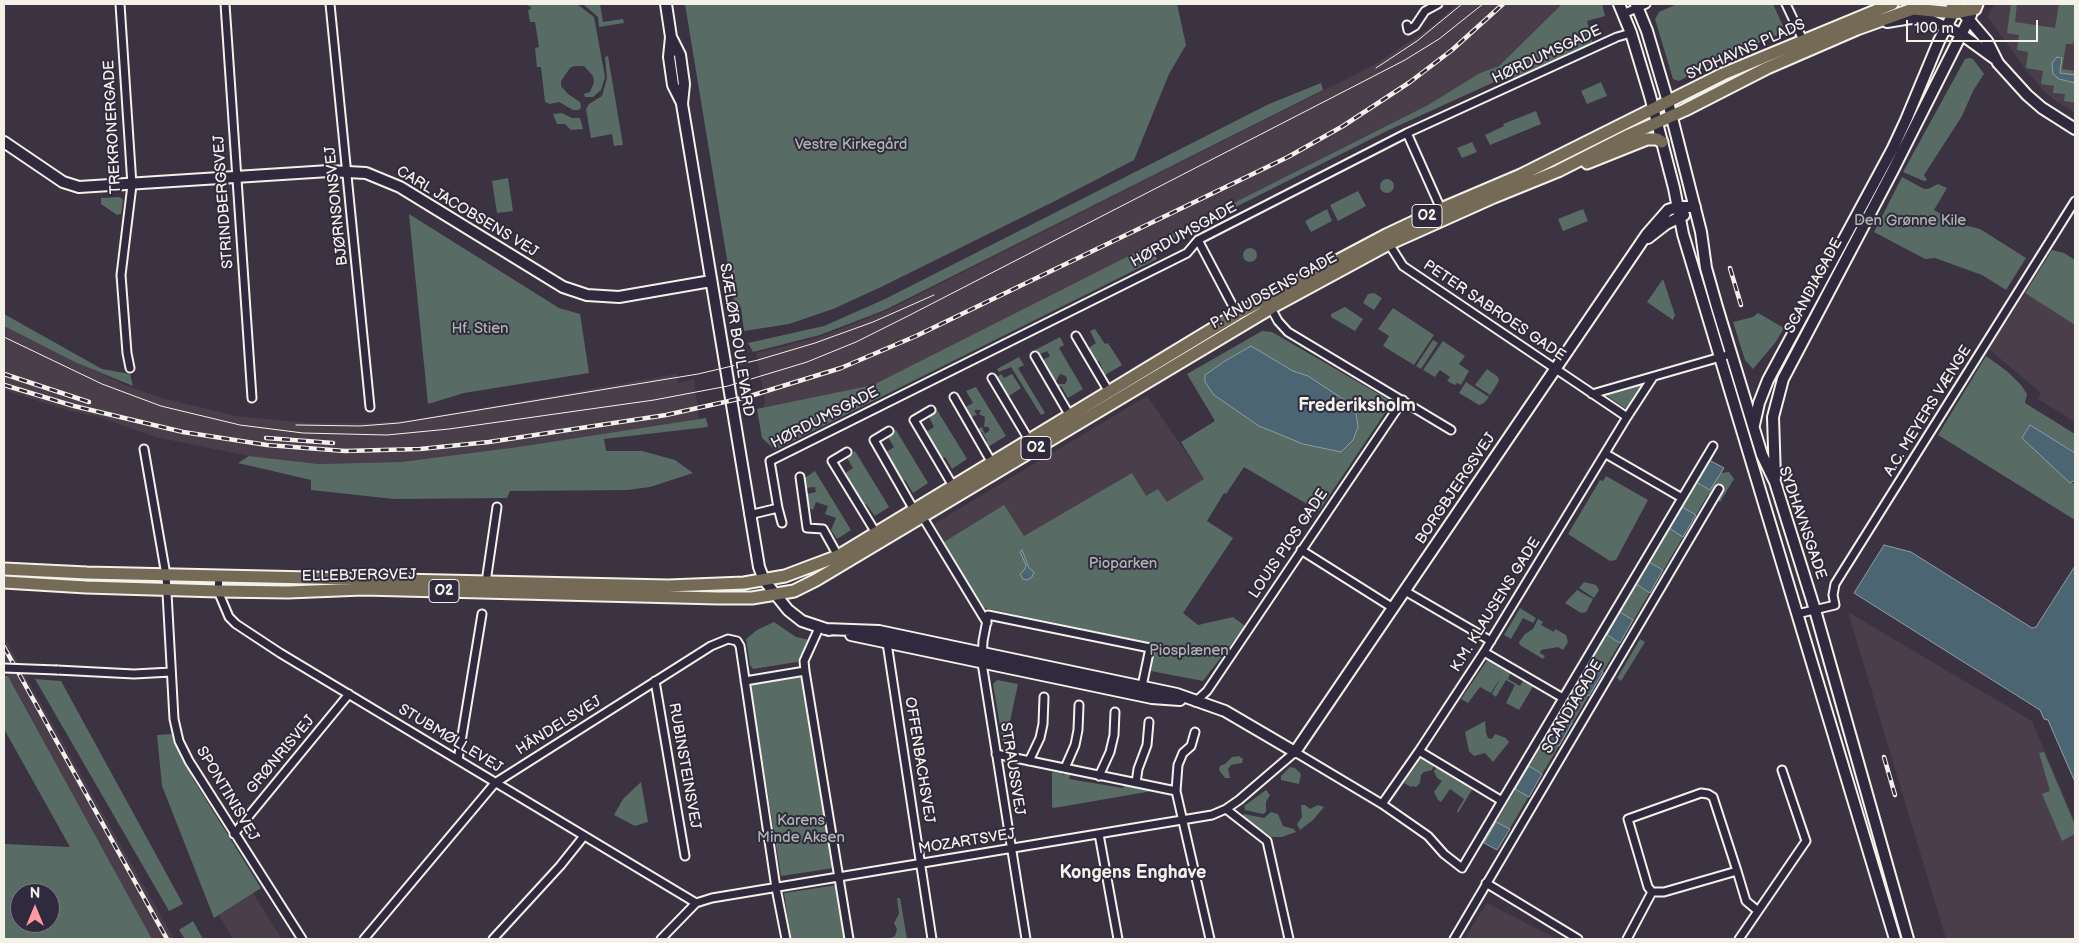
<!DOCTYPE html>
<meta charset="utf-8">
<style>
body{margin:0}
#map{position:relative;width:2079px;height:943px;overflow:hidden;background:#3b3342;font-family:"Balsamiq Sans",sans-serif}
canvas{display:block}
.frame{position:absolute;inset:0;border:5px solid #f4f1e8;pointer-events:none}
.north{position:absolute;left:10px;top:883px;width:50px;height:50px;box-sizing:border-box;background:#2f2a3d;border:1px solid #7e7a81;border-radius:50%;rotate:0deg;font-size:14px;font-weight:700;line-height:20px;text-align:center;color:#f4f1e8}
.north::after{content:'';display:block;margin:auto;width:18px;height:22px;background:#ff9aa2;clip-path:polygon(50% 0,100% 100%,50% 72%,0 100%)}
.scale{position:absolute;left:1906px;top:20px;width:132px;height:22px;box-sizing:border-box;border:2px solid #f4f1e8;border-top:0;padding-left:6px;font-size:15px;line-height:18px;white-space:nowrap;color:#f4f1e8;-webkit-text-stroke:4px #2f2a3d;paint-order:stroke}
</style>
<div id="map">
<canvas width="2079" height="943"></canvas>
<div class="frame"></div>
<div class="north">N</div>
<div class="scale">100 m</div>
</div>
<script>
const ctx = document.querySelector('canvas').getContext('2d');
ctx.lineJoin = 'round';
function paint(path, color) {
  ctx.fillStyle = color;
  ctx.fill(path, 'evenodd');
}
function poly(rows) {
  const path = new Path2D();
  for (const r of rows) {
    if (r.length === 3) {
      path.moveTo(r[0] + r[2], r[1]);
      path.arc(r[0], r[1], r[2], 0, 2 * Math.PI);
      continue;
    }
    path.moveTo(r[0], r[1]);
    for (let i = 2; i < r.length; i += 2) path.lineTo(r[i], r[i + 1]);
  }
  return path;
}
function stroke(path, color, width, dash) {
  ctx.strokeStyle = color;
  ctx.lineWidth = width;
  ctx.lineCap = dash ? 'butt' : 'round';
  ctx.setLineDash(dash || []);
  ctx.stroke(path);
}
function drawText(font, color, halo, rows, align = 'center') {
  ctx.font = font + ' "Balsamiq Sans",sans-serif';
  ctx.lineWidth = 4;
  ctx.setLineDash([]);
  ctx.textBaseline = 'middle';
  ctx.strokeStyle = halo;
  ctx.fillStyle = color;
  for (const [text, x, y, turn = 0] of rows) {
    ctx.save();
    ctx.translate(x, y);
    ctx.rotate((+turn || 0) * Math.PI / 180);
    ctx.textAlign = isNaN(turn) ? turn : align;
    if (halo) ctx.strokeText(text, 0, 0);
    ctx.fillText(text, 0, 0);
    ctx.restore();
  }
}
paint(poly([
 [1458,4,1562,4,1499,66,1480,73,1428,105,873,386,763,408,765,402,756,353,820,337,886,311,1374,65,1430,28],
 [1994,4,2075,4,2075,113,2053,99,2041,88,2026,70,1988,17],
 [2025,293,2075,325,2075,422,2038,399,2041,393,1989,349],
 [4,326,125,385,162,398,236,416,308,423,368,423,412,420,677,374,678,383,694,379,699,418,695,420,518,447,401,462,318,464,249,456,155,437,102,418,70,411,4,390],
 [1147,396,1205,480,1224,493,1207,521,1233,538,1160,643,983,608,934,524],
 [1848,612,2032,721,2075,822,2075,939,1946,939],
 [4,636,26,677,174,939,152,939,4,668],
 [253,893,282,939,233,939,219,915],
 [1487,903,1557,939,1464,939]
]), '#493e49');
paint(poly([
 [527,4,577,4,594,17,605,77,601,90,593,97,585,97,584,94,590,92,594,82,593,76,584,66,574,66,570,68,561,81,561,86,568,94,580,102,581,107,579,110,573,110,559,102,550,104,545,102,541,67,537,67,535,48,539,47,535,22,530,22,528,10,531,9,530,6,528,6],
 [583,4,600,4,603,22,623,19,624,23,599,27,598,17],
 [685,4,1177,4,1186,45,1169,74,1134,160,1057,200,881,287,833,309,789,324,744,331,741,307,735,308],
 [1562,4,1602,4,1605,16,1587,21,1593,44,1514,81,1511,75,1505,77,1389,130,1152,249,1157,259,775,450,762,438,757,409,873,385,1428,105,1480,73,1499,66],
 [1677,4,1773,4,1783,26,1782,31,1778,35,1716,61,1679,81,1673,79,1655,19,1659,12],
 [2011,4,2017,4,2015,22,2055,28,2059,4,2075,4,2075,36,2073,44,2066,44,2062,69,2075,71,2075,103,2064,101,2065,94,2053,93,2054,86,2041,84,2043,71,2026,68,2028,52,2017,50,2019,35,2007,33],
 [608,56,623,145,614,146,612,134,591,138,586,109,589,104,602,96,607,78,605,57],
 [1969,58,1973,59,1984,74,1973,91,1962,116,1924,175,1927,180,1924,181,1903,172,1965,59],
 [1601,82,1607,96,1587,104,1581,91],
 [1321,83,1323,90,885,310,820,335,753,352,748,343,824,326,885,299,1269,104],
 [1536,111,1541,124,1490,145,1485,135,1504,126,1503,124],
 [562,113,572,118,580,118,583,129,571,130,565,124,557,124,553,114],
 [1472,142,1477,152,1462,158,1457,148],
 [1902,177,1924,189,1928,189,1938,184,1947,188,1934,210,1956,223,1980,229,2026,258,2006,290,1982,275,1935,258,1925,259,1874,232],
 [508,178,513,211,497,213,492,181],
 [1387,186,7],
 [1358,191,1366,206,1338,221,1330,205],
 [120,197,123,200,121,214,117,215,101,204,101,198],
 [1327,209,1332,221,1311,232,1305,221],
 [1583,209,1588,221,1563,231,1558,219],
 [409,214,559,308,580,314,589,373,464,393,428,404],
 [1250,255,7],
 [2052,250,2064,253,2075,260,2075,325,2025,293],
 [1663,279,1675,315,1673,320,1647,302],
 [1374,293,1382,298,1374,310,1363,303,1368,294],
 [1345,307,1363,319,1355,331,1331,317,1331,314],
 [1393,308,1434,335,1414,365,1383,346,1389,336,1378,329],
 [1758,313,1784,328,1775,343,1753,369,1745,360,1733,322,1753,317],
 [4,314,102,369,130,374,133,386,75,362,4,326],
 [1095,329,1105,344,1108,343,1122,365,1105,375,1101,372,1103,370,1099,361,1095,362,1087,349,1096,343,1090,331],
 [1262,331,1272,332,1389,400,1389,407,1319,511,1244,467,1226,494,1224,493,1207,521,1233,538,1183,613,1198,625,1233,617,1245,626,1203,681,1151,671,1156,644,984,608,944,542,1004,505,1024,536,1132,473,1146,496,1158,489,1167,502,1204,479,1181,442,1215,421,1187,374],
 [1060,337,1064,345,1059,348,1083,389,1068,398,1061,386,1058,388,1055,384,1065,384,1067,380,1066,376,1060,374,1055,383,1042,361,1050,356,1047,351,1038,355,1035,350],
 [1433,340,1438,343,1421,369,1416,366],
 [1443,341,1465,356,1459,364,1469,371,1461,385,1457,383,1455,385,1447,381,1450,377,1440,370,1435,377,1423,370],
 [1986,356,2008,372,2021,385,2027,394,2025,403,2075,434,2075,453,2030,425,2022,438,2075,485,2075,520,1938,435],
 [1019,357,1024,365,1018,368,1045,413,1041,415,1011,367,999,372,997,369],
 [1487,369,1498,377,1499,381,1490,395,1475,385],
 [1001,374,1004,378,1012,374,1021,388,1009,396,1009,400,997,380,998,376],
 [1466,382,1489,397,1484,403,1479,405,1459,393],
 [1643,383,1645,384,1629,411,1607,396,1609,393],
 [976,387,1006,436,988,447,985,443,987,441,982,432,979,433,977,429,982,427,985,434,990,430,988,427,984,427,985,417,979,414,981,410,974,410,977,415,973,416,971,420,964,408,973,403,966,391],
 [937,410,967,459,952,469,945,457,941,459,926,432,934,427,928,415],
 [706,418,708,427,604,439,606,451,642,451,675,460,693,473,650,487,627,490,510,491,507,498,394,499,311,490,311,480,238,463,249,456,318,464,401,462,518,447],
 [896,430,928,483,913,493,905,480,902,482,885,453,894,447,887,436],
 [855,451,889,507,875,516,866,504,863,505,844,474,853,468,846,456],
 [1709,460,1724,468,1721,473,1729,472,1734,479,1720,502,1708,495,1497,850,1484,843],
 [815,471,851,530,837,539,831,530,836,518,825,514,828,506,816,502,813,510,809,508,807,494,816,492,815,487,806,488,805,478],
 [1606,476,1648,500,1616,560,1610,561,1568,534,1600,480,1603,481],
 [1584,582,1596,585,1599,590,1594,598,1579,588],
 [1577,590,1593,599,1586,612,1581,613,1565,603],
 [1520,608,1536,618,1533,623,1523,618,1511,639,1504,635],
 [1538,619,1543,622,1541,625,1554,632,1555,629,1566,635,1568,642,1563,650,1558,647,1541,650,1540,653,1545,656,1543,659,1520,645,1519,642,1525,634,1533,629],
 [774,622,796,637,810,640,797,662,753,669,750,665,746,639,757,630],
 [1640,639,1645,642,1621,681,1617,678],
 [1488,659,1511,672,1508,679,1520,686,1524,679,1534,685,1519,710,1506,703,1515,685,1506,680,1496,697,1492,694,1501,677,1491,693,1480,687,1468,703,1461,699],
 [802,674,834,868,781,876,750,683],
 [4,676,8,676,152,939,4,939,4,844,70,847,4,729],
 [20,893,50,893,50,923,20,923],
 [35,679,61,681,183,904,169,911],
 [997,680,1018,684,1004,749,993,684],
 [1485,721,1486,733,1488,738,1492,739,1495,734,1506,738,1509,742,1493,762,1485,753,1474,756,1469,751,1465,732],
 [173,734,193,779,261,888,214,918,162,786,157,735],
 [2044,752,2075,825,2075,834,2062,841,2042,794,2050,791,2039,753],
 [1239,756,1243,759,1242,763,1231,765,1228,769,1230,778,1225,778,1219,770,1220,766,1225,764,1232,757],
 [1422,757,1434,765,1432,770,1424,772,1421,775,1420,783,1416,787,1413,786,1411,787,1404,783],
 [1437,766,1473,788,1458,813,1457,811,1464,799,1450,789,1441,802,1438,800,1434,792,1442,781,1437,778,1434,771],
 [1290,767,1295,768,1301,774,1299,784,1281,780,1281,776],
 [1052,772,1062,773,1062,775,1066,774,1067,772,1071,773,1069,779,1123,788,1126,783,1158,790,1054,808,1052,807],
 [641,782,648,822,635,826,614,815,623,799],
 [1266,790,1270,795,1266,802,1266,812,1263,814,1245,810,1244,806],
 [1301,805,1305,805,1310,809,1318,805,1324,807,1313,820,1300,830,1297,824,1302,817],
 [1271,812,1278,814,1283,826,1294,829,1296,832,1282,837,1272,837,1242,817,1244,814,1264,818],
 [837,885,846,939,791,939,784,893],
 [897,898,900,898,907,939,889,939,895,936,897,929,894,923,899,914],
 [193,921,203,939,185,939,179,930]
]), '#586b65');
const water = poly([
 [2057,57,2062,58,2060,73,2075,75,2075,83,2059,79,2053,74,2052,63,2057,57],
 [1251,346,1293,371,1308,376,1349,403,1356,413,1358,427,1353,440,1341,452,1303,444,1259,426,1214,395,1205,382,1205,375,1225,361,1251,346],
 [2030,425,2075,453,2075,483,2073,481,2070,483,2022,438,2030,425],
 [1709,460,1724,468,1710,490,1696,482,1709,460],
 [1682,507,1696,515,1683,537,1669,528,1682,507],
 [1884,545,1911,552,2032,628,2036,627,2075,566,2075,782,2048,720,2044,719,2040,710,1854,593,1884,545],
 [1022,550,1029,568,1034,572,1032,577,1027,580,1023,579,1020,574,1025,569,1026,565,1020,552,1022,550],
 [1649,562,1663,570,1650,593,1636,584,1649,562],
 [1620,612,1633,620,1620,643,1607,635,1620,612],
 [1589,664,1603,672,1589,696,1575,688,1589,664],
 [1559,716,1572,723,1559,746,1545,739,1559,716],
 [1529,766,1542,774,1529,797,1515,789,1529,766],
 [1496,822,1510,829,1497,850,1484,843,1496,822]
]);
paint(water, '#4b6573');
stroke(water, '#8f9da2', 1);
const street = poly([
 [120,4,132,185,121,275,127,353,130,368],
 [225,4,252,398],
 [330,4,370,407],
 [1786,4,1803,40],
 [1623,14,1646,4],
 [1407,25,1408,30,1415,26,1425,11,1438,4],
 [1407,133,1441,209],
 [1198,240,1237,314],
 [1389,244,1403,266,1627,417,1653,377],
 [1271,308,1278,321,1288,332,1451,430],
 [1076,336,1109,392],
 [1035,356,1070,416],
 [992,378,1029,440],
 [1592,394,1731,354],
 [954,397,992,463],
 [931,410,914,420,953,486],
 [889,431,874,440,914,510],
 [144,449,166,575,174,719,179,741,189,761,302,939],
 [847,452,832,461,876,533],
 [1606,454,1682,498],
 [800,477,807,528,823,529,838,556],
 [778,508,782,523],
 [749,515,778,508,770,461,1187,253,1198,240,1407,133,1617,37,1631,33],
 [922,516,987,623],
 [1301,550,1393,608],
 [219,576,218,591,229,617,236,624,280,653,696,903],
 [486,582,497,507],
 [1405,591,1491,641],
 [1797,614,1835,605,1833,595,1835,584,2075,201],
 [819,628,804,661,805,671,849,939],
 [887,643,932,939],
 [1484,652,1563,698],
 [57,670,134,674,171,672],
 [655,681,685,856],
 [745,681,805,671],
 [1195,702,1207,691,1403,400],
 [1419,751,1502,801],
 [996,754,1176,791,1210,939],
 [458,760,482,614],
 [1029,761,1040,738,1043,724,1044,697],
 [1065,768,1075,745,1078,730,1079,705],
 [1099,776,1110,752,1114,735,1115,712],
 [1136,783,1138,769,1147,745,1149,722],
 [1176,791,1178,765,1183,753,1191,746,1195,732],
 [1382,804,1419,751,1484,652,1627,417],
 [1226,809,1267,841,1289,939],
 [234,834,349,694],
 [1099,834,1118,939],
 [1737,871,1664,892,1652,892,1648,887,1628,819,1701,793,1708,794,1713,797,1737,871,1746,901,1758,911],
 [1486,883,1578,939],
 [364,939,495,783,711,646,728,639,737,641,740,646,776,888,786,939],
 [493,939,560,866,584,836],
 [661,939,696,903,712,898,1212,815,1226,809,1239,800,1295,752,1382,804,1428,836,1444,854,1462,868,1713,446],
 [1026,939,982,663,983,641,988,615,1150,648,1141,691],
 [1454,939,1719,489],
 [1627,939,1652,892],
 [1739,939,1806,841,1782,770]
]);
const secondary = poly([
 [666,4,671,37,669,57,673,85,682,103],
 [1619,4,1631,33,1650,96,1674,188,1683,234,1895,939],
 [1636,4,1647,31,1668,102,1701,232,1706,268,1717,307,1762,455,1775,482,1815,610,1908,939],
 [1887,22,1911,18,1930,20,1961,34,1994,58],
 [671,37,680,55,684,84,682,104,759,567,764,580,788,610,802,621,829,630],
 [4,142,63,182,79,187,329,171,366,173,400,187,563,287,587,295,619,297,711,281],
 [1648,238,1666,224,1684,215],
 [1754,425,1759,403,1768,380,1893,148,1906,120,1939,41,1957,6,1987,41,1998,63,2027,95,2042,108,2075,129],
 [1775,478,1773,417,1783,379,1893,170,1971,15],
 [825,629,879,631,1177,694,1225,711,1295,752,1647,234,1668,210,1677,207,1695,207],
 [851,635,1152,698,1180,700]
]);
const primary = poly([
 [1952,4,1957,6,1959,4],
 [1587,163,1647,139,1657,139,1662,142],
 [4,569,87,573,668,586,744,583,785,576,838,556,1237,314,1386,235,1441,209,1521,175,1723,74,1892,4],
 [4,582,86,587,218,591,288,592,363,589,718,598,752,598,794,591,816,580,1271,308,1389,244,1494,197,1558,171,1629,135,1685,110,1767,68,1857,29,1913,9,1954,13,1975,9,1977,4]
]);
stroke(street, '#f4f1e8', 11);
stroke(secondary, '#f4f1e8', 14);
stroke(primary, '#f4f1e8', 15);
stroke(street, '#2f2a3d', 7);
stroke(secondary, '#2f2a3d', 10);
stroke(primary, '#756a55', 11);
stroke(poly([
 [1376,68,1417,41,1462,4],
 [4,337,102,384,161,406,240,425,303,433,387,435,449,429,654,400,728,386,807,362,856,342,906,317,1405,60,1439,39,1483,4],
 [296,425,360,426,399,423,698,374,758,360,815,343,873,322,934,295]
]), '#f4f1e8', 1);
const rail = poly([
 [1730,268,1741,305],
 [4,374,89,402],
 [4,385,74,406,183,432,267,445,345,451,420,449,489,442,666,415,747,397,841,368,916,336,1288,157,1343,126,1410,82,1452,50,1503,4],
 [266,438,333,443],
 [4,647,167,939],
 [1884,757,1895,795]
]);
stroke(rail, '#f4f1e8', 4.5);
stroke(rail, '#2f2a3d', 2.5, [8]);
const streetBridge = poly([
 [4,668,57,670]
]);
stroke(streetBridge, '#f4f1e8', 11, []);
stroke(streetBridge, '#2f2a3d', 7);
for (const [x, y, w] of [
 [1427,216,30],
 [1036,448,30],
 [444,591,30]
]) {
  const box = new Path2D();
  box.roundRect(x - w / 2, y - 11.5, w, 23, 4);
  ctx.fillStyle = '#2f2a3d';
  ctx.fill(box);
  stroke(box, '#f4f1e8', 1);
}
drawText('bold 14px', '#f4f1e8', null, [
 ["O2",1427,216],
 ["O2",1036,448],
 ["O2",444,591]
]);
drawText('15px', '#f4f1e8', '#2f2a3d', [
 ["SYDHAVNS PLADS",1746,50,-24],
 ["HØRDUMSGADE",1547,55,-25],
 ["TREKRONERGADE",113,127,-93],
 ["STRINDBERGSVEJ",224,202,-94],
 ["BJØRNSONSVEJ",337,206,-96],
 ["CARL JACOBSENS VEJ",467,212,31],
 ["HØRDUMSGADE",1184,235,-29],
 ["SCANDIAGADE",1814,286,-62],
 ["P. KNUDSENS GADE",1274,291,-29],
 ["PETER SABROES GADE",1494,311,34],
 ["SJÆLØR BOULEVARD",736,340,81],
 ["A.C. MEYERS VÆNGE",1928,411,-58],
 ["HØRDUMSGADE",825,418,-27],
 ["BORGBJERGSVEJ",1456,489,-56],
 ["SYDHAVNSGADE",1802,523,71],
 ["LOUIS PIOS GADE",1289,544,-56],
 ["ELLEBJERGVEJ",359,576,-1],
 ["K.M. KLAUSENS GADE",1496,605,-58],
 ["SCANDIAGADE",1573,707,-60],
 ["HÄNDELSVEJ",559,726,-32],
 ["STUBMØLLEVEJ",450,739,31],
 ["GRØNRISVEJ",281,755,-50],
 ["OFFENBACHSVEJ",919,760,81],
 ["RUBINSTEINSVEJ",684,766,80],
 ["STRAUSSVEJ",1012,769,81],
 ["SPONTINISVEJ",227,794,59],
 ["MOZARTSVEJ",967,842,-9]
]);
drawText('15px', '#aeb5ad', '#2f2a3d', [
 ["Vestre Kirkegård",851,145],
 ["Den Grønne Kile",1910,221],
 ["Hf. Stien",480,329],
 ["Pioparken",1123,564],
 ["Piosplænen",1189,651],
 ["Karens",801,821],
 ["Minde Aksen",801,838]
]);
drawText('bold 18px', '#f4f1e8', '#2f2a3d', [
 ["Frederiksholm",1357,406],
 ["Kongens Enghave",1133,873]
]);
</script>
